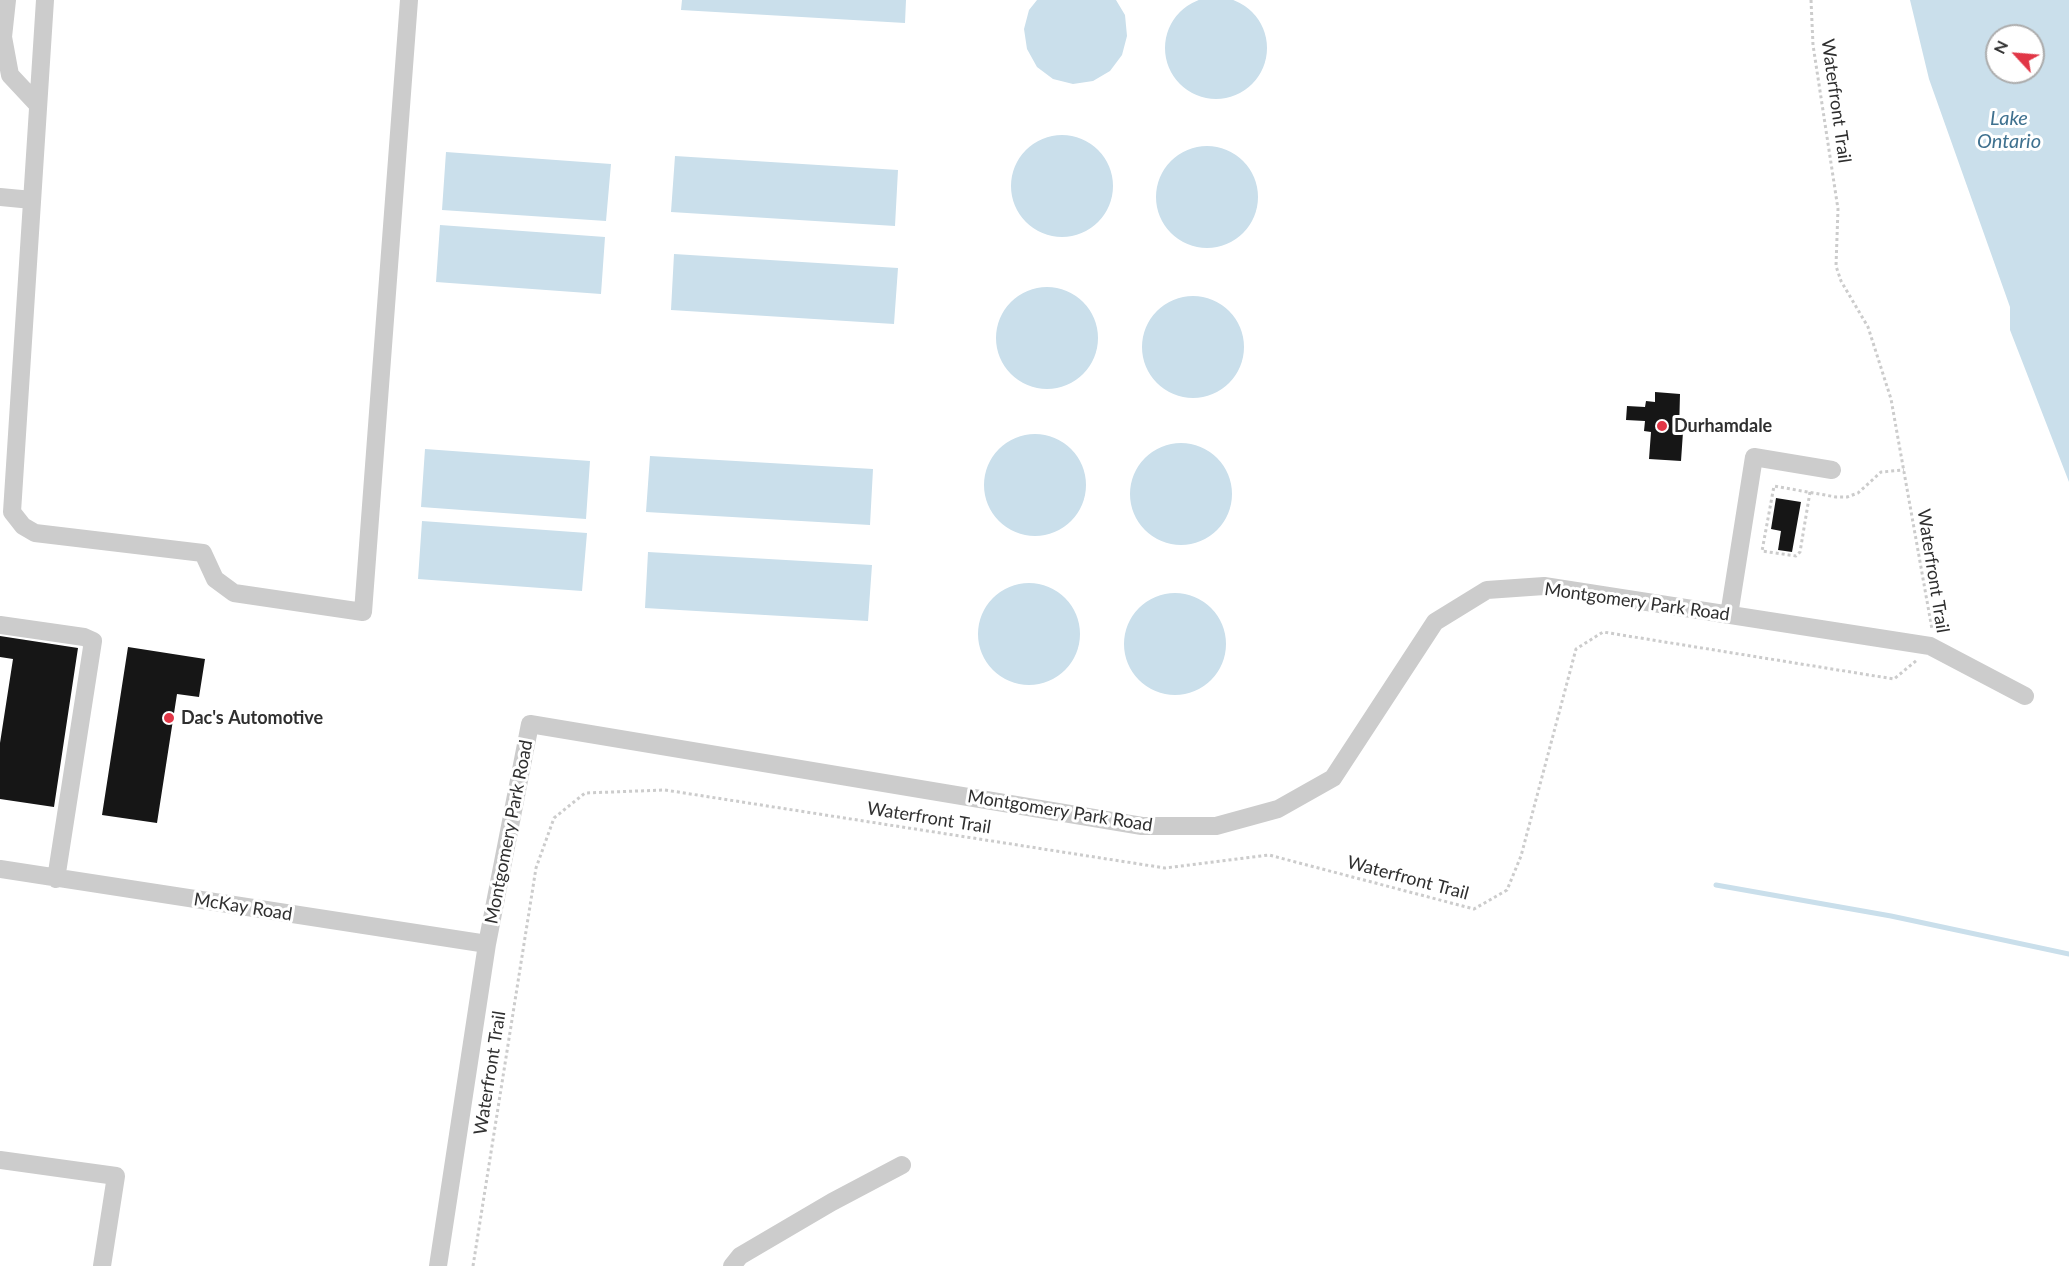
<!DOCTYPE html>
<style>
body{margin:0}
#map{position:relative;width:2069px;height:1266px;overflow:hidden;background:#fff;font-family:Lato,sans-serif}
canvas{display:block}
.north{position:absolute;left:1985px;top:24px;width:60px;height:60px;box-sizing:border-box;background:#fff;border:2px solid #acacac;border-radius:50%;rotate:296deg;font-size:16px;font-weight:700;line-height:24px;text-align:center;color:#2f2f2f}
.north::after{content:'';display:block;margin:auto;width:21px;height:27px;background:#e13646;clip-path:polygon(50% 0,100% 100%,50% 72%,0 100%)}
</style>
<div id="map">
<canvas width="2069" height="1266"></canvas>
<div class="north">N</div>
</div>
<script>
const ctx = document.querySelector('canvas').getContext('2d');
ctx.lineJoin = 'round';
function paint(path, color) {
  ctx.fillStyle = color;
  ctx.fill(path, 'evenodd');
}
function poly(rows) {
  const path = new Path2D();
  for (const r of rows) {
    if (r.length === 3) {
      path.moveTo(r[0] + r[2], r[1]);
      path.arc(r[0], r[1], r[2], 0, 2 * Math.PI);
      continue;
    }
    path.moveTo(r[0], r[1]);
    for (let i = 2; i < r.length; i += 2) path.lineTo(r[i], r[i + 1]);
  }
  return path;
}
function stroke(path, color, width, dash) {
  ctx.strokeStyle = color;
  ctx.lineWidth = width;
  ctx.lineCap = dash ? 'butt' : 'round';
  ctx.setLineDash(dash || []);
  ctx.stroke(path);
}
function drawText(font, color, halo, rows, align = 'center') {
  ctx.font = font + ' Lato,sans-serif';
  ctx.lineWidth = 6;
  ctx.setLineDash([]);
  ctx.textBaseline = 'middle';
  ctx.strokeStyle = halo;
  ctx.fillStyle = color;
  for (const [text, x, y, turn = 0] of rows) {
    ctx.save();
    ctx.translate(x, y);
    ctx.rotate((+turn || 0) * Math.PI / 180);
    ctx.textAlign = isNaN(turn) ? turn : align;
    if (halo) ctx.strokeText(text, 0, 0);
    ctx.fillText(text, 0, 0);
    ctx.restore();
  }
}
paint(poly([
 [1216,48,51],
 [682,0,906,0,905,23,681,10],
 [1037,0,1116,0,1125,15,1127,36,1122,55,1110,71,1093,81,1073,84,1053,79,1037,67,1027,49,1024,29,1029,10],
 [1910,0,2069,0,2069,482,2010,330,2010,307,1929,79],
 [1997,36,2033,36,2033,72,1997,72],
 [1062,186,51],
 [1207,197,51],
 [446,152,611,164,606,221,442,210],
 [675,156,898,170,895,226,671,212],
 [440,225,605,237,601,294,436,282],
 [674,254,898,268,894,324,671,310],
 [1047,338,51],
 [1193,347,51],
 [1035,485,51],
 [1181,494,51],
 [425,449,590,461,586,519,421,507],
 [650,456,873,469,870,525,646,512],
 [422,521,587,533,582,591,418,579],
 [648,552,872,565,868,621,645,608],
 [1029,634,51],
 [1175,644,51]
]), '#cadfeb');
stroke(poly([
 [1716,885,1891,916,2069,954]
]), '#cadfeb', 5);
paint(poly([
 [1655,392,1680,394,1679,432,1683,432,1681,461,1649,459,1651,432,1644,431,1645,421,1626,420,1627,406,1645,407,1646,401,1655,402],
 [1776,498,1801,502,1792,552,1778,550,1781,531,1771,529],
 [0,636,78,648,54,807,0,799,0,743,13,659,0,657],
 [128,647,205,659,199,697,177,694,157,823,102,815]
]), '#161616');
stroke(poly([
 [1811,0,1813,45,1838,209,1836,266,1841,281,1868,327,1891,399,1932,629],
 [1810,492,1800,552,1796,556,1762,551,1774,486,1836,497,1847,497,1858,493,1881,472,1904,470],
 [473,1266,536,868,554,818,585,793,665,790,1165,868,1269,855,1474,909,1507,890,1521,856,1576,649,1603,632,1894,679,1917,660]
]), '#ccc', 3, [3, 3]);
stroke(poly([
 [7,0,3,37,10,75,38,105],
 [45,0,12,512,23,526,35,533,203,553,215,579,234,593,363,612,409,0],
 [0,197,32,200],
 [1729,615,1754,457,1832,470],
 [0,625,84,637,93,641,56,879],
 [0,869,487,944],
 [0,1160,116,1176,102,1266],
 [438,1266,487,944,530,724,1142,826,1216,826,1278,809,1333,778,1435,622,1487,590,1544,586,1930,646,2025,696],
 [732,1266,740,1256,832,1202,902,1165]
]), '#ccc', 18);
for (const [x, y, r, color] of [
 [1662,426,6,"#e13646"],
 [169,718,6,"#e13646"]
]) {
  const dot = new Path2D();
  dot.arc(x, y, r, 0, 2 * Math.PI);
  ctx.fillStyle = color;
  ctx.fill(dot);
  stroke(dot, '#fff', 2);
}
drawText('18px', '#2f2f2f', '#fff', [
 ["Waterfront Trail",1836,101,82],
 ["Waterfront Trail",1933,571,81],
 ["Montgomery Park Road",1637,602,8],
 ["Montgomery Park Road",1060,811,9],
 ["Waterfront Trail",929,818,9],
 ["Montgomery Park Road",509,832,-79],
 ["Waterfront Trail",1408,878,15],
 ["McKay Road",243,907,9],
 ["Waterfront Trail",490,1073,-81]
]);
drawText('bold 18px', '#2f2f2f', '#fff', [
 ["Durhamdale",1674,426],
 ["Dac's Automotive",181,718]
], 'left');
drawText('italic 20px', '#3f718f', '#fff', [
 ["Lake",2009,119],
 ["Ontario",2009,142]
]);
</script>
